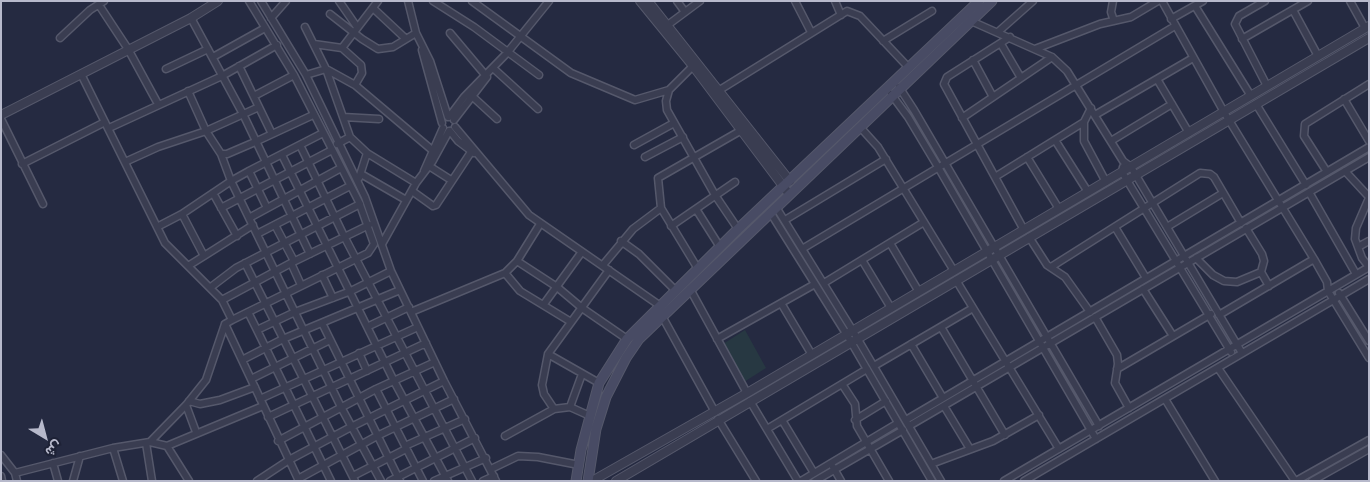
<!DOCTYPE html>
<meta charset="utf-8">
<style>
body{margin:0}
#map{position:relative;width:1370px;height:482px;overflow:hidden;background:#252a41;font-family:"DM Sans",Vazirmatn,sans-serif}
canvas{display:block}
.frame{position:absolute;inset:0;border:2px solid #b7b9cb;pointer-events:none}
.north{position:absolute;left:20px;top:412px;width:50px;height:50px;-webkit-text-stroke:4px #1e2236;paint-order:stroke;rotate:143deg;font-size:14px;font-weight:700;line-height:20px;text-align:center;color:#b7b9cb}
.north::after{content:'';display:block;margin:auto;width:18px;height:22px;background:#b7b9cb;clip-path:polygon(50% 0,100% 100%,50% 72%,0 100%)}
</style>
<div id="map">
<canvas width="1370" height="482"></canvas>
<div class="frame"></div>
<div class="north">ش</div>
</div>
<script>
const ctx = document.querySelector('canvas').getContext('2d');
ctx.lineJoin = 'round';
function paint(path, color) {
  ctx.fillStyle = color;
  ctx.fill(path, 'evenodd');
}
function poly(rows) {
  const path = new Path2D();
  for (const r of rows) {
    path.moveTo(r[0], r[1]);
    for (let i = 2; i < r.length; i += 2) path.lineTo(r[i], r[i + 1]);
  }
  return path;
}
function stroke(path, color, width, dash) {
  ctx.strokeStyle = color;
  ctx.lineWidth = width;
  ctx.lineCap = dash ? 'butt' : 'round';
  ctx.setLineDash(dash || []);
  ctx.stroke(path);
}
paint(poly([
 [745,330,766,368,744,382,723,344]
]), '#273842');
const minor = poly([
 [261,1,306,75,365,197,391,271,444,381,496,481],
 [339,1,357,27],
 [408,1,416,33,430,61,448,117],
 [433,1,474,27,539,75],
 [472,1,571,73,635,100,669,90,693,66],
 [677,1,685,12],
 [795,1,811,32],
 [835,1,841,15],
 [1113,1,1111,12,1114,21],
 [1162,1,1224,112,1314,259,1327,282,1328,291,1369,358],
 [1265,1,1239,16,1235,24,1267,86],
 [1350,1,1365,28],
 [99,5,128,49,158,104],
 [1195,6,1251,96],
 [374,9,406,39],
 [1293,10,1318,56],
 [330,14,362,39,378,49,393,47,416,33],
 [191,18,243,114,310,254],
 [271,18,286,1],
 [1171,19,1203,1],
 [971,21,1052,57,1067,71,1123,161,1131,167,1242,353],
 [305,27,326,69,350,137,367,153,416,183],
 [665,27,700,1],
 [998,32,1033,1],
 [450,33,487,77],
 [1010,37,947,77,944,84,1024,230],
 [60,38,90,10,104,1],
 [1242,39,1308,1],
 [883,41,932,11],
 [314,44,342,48,361,65,362,73,355,85],
 [1001,44,1021,78],
 [342,48,378,1],
 [1035,49,1100,24,1131,17,1158,1],
 [422,50,442,123],
 [213,57,265,28],
 [973,60,993,97],
 [239,66,272,134],
 [493,68,538,109],
 [166,69,208,49],
 [81,74,165,243,222,300,232,320,225,324,299,481],
 [306,75,326,69,355,85,432,150],
 [1157,79,1189,133],
 [899,87,914,110,1099,426],
 [669,90,666,101,667,110,715,195,738,229],
 [188,91,206,131,221,154,227,154,255,142,313,115],
 [718,91,847,11,860,16,909,68],
 [891,94,908,117,938,167,1096,439],
 [254,96,294,75],
 [473,97,497,119],
 [1344,99,1369,141],
 [1256,104,1306,185],
 [1091,108,1084,122,1084,141,1106,182],
 [1095,115,1193,58],
 [343,117,379,119],
 [449,117,464,97,507,53,549,1],
 [962,118,1052,57],
 [1,119,43,204],
 [454,120,487,77],
 [455,127,529,215,659,305],
 [860,127,878,147,954,271],
 [109,128,222,76,277,45],
 [450,131,458,141,474,153],
 [1055,140,1088,192],
 [1111,141,1172,104],
 [337,144,350,137],
 [300,145,344,236,472,481],
 [634,145,674,123],
 [221,154,231,181,249,171],
 [282,155,394,381,448,481],
 [645,157,683,137],
 [1027,157,1059,209],
 [125,162,158,147,206,131,259,107],
 [22,164,105,122],
 [429,166,451,180],
 [1123,167,1122,172,1231,352],
 [424,171,443,128],
 [1345,171,1369,197],
 [1327,172,1304,136,1305,124,1369,84],
 [361,174,406,200],
 [995,177,1084,122],
 [359,178,367,153],
 [412,191,433,206,436,205,473,149],
 [1309,192,1356,274],
 [213,193,237,236],
 [1369,198,1356,228,1355,239,1362,258,1369,267],
 [776,207,853,331,941,481],
 [221,208,332,150],
 [267,208,249,171,323,133],
 [696,209,720,247],
 [770,212,847,335,932,481],
 [182,214,204,256,253,225],
 [249,218,341,168],
 [785,220,886,159],
 [275,225,294,261],
 [671,226,735,182],
 [157,227,182,214,231,181,341,407,381,481],
 [1115,227,1146,278],
 [1167,227,1223,193],
 [1246,228,1262,254,1264,261,1261,272,1269,286],
 [257,234,350,186],
 [1029,237,1047,265,1065,277,1090,312],
 [621,241,639,254,675,290],
 [890,243,919,292],
 [382,244,416,183,432,162,449,131],
 [1358,247,1369,241],
 [802,249,1175,26],
 [1196,258,1213,275,1224,281,1237,282,1261,272],
 [862,260,891,308],
 [517,261,557,287,582,308,627,339],
 [245,263,355,481],
 [291,263,301,285],
 [603,265,633,229,661,208],
 [188,266,204,256],
 [1051,267,1200,173,1210,174,1214,177,1241,223],
 [698,269,661,208,658,178,740,131],
 [505,273,520,291,571,322],
 [322,275,333,298],
 [956,280,1059,449],
 [824,283,924,222],
 [211,287,236,268,360,204],
 [690,289,747,393],
 [1143,289,1173,336],
 [1339,293,1369,341],
 [222,300,291,263,369,225],
 [781,303,812,355],
 [544,304,581,253],
 [248,312,257,330],
 [411,312,505,273,517,261,540,224],
 [1219,315,1314,259],
 [662,316,715,412],
 [1095,317,1117,355,1118,364,1115,383,1129,408],
 [232,320,368,253,374,244,359,202,294,75,249,1],
 [322,323,400,481],
 [369,326,409,307],
 [941,327,1005,435],
 [717,339,815,284],
 [911,344,943,398],
 [359,353,367,371],
 [548,354,599,383],
 [242,360,283,339,400,290],
 [874,366,973,308],
 [1218,368,1295,481],
 [1117,369,1211,314],
 [251,379,330,340],
 [842,384,855,404,857,426,889,481],
 [376,389,423,481],
 [260,399,418,327],
 [1165,399,1215,481],
 [189,401,200,404,220,400,255,387],
 [750,401,798,481],
 [186,405,196,432],
 [944,406,970,449],
 [570,407,582,374],
 [554,409,544,394,542,385,548,354,609,270],
 [268,417,426,343],
 [718,419,756,481],
 [782,420,814,473],
 [855,420,886,401],
 [906,420,1369,147],
 [909,426,1369,157],
 [767,429,867,369],
 [505,436,554,409,570,407,590,416],
 [278,441,376,389,435,362],
 [150,442,186,405,206,380,225,324],
 [146,443,152,481],
 [167,446,189,481],
 [405,446,465,419],
 [113,448,123,481],
 [1,455,15,473,17,481],
 [53,463,58,481],
 [931,464,993,441,1039,415],
 [833,467,841,481],
 [491,469,518,456,538,457,579,465],
 [15,473,113,448,150,442,167,446,263,406],
 [1,476,2,481],
 [353,476,406,449],
 [298,479,377,436,454,399],
 [73,481,80,456],
 [257,481,289,460,351,427,444,381],
 [331,481,257,330,295,312,351,291,391,271],
 [390,481,475,438],
 [434,481,486,458],
 [483,481,494,476],
 [801,481,898,423],
 [815,481,903,430],
 [1004,481,1369,267],
 [1024,481,1369,279],
 [1296,481,1369,440],
 [1312,481,1369,449]
]);
const tertiary = poly([
 [640,1,693,66,789,194],
 [648,1,790,181],
 [1,115,191,18,218,1],
 [592,481,747,393,1369,26],
 [616,481,1369,38]
]);
const secondary = poly([
 [576,481,581,450,599,383,627,339,738,229,979,1],
 [588,481,596,429,606,397,626,358,639,339,992,1]
]);
stroke(minor, '#55586b', 9);
stroke(tertiary, '#55586b', 10);
stroke(secondary, '#55586b', 11);
stroke(minor, '#3a3d51', 6);
stroke(tertiary, '#3a3d51', 8);
stroke(secondary, '#484b64', 9);
</script>
